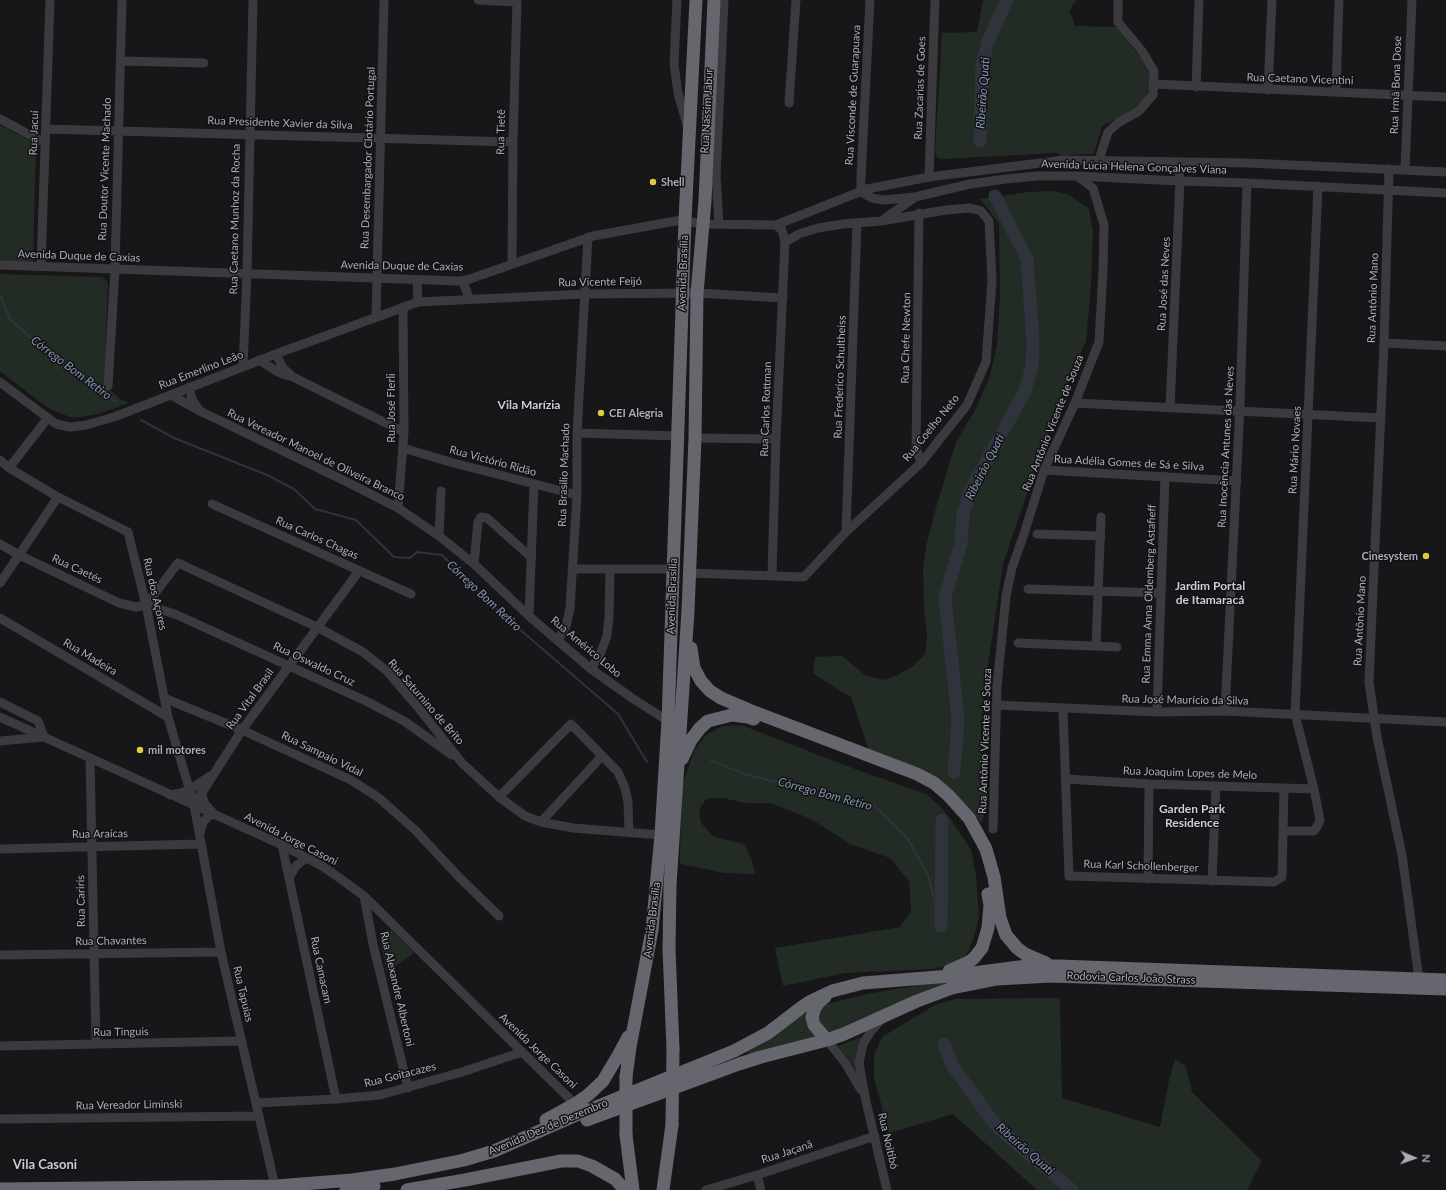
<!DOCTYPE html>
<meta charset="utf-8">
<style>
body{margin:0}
#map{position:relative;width:1446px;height:1190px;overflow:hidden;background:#171719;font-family:Lato,sans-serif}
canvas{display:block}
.north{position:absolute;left:1394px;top:1138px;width:40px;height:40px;-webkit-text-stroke:3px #121214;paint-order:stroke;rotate:92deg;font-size:11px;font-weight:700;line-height:16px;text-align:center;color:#aaacb7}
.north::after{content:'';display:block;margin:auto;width:14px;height:18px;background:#aaacb7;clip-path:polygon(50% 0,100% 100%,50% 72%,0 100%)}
</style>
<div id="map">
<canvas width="1446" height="1190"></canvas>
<div class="north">N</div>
</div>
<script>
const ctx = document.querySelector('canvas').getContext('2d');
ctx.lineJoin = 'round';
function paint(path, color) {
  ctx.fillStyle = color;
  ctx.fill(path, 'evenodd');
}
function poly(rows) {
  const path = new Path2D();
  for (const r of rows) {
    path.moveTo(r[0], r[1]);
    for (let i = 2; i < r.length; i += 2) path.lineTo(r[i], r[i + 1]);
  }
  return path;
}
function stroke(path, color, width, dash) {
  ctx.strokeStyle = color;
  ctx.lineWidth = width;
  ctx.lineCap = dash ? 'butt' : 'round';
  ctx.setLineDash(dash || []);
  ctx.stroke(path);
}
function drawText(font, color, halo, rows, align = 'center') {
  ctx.font = font + ' Lato,sans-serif';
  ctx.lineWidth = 3;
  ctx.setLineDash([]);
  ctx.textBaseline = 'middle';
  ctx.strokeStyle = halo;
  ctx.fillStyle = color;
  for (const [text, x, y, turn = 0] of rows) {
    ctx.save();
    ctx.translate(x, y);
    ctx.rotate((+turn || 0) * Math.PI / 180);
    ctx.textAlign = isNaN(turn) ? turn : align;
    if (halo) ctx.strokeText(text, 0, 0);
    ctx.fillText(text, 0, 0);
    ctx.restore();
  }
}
paint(poly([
 [983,0,1076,0,1069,11,1074,21,1074,26,1118,27,1125,38,1144,62,1151,77,1149,90,1145,101,1125,115,1102,126,1094,154,1060,155,1056,153,942,159,937,158,935,152,942,33,977,32],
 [0,125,36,144,33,263,0,262],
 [1051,191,1068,194,1089,209,1093,231,1091,285,1086,341,1063,392,1040,455,1003,564,984,692,980,744,986,782,987,804,982,823,942,782,869,751,851,697,826,682,813,673,815,657,842,656,865,675,883,680,896,676,913,666,925,654,927,636,924,610,923,569,926,547,935,511,956,442,974,412,989,379,997,346,1000,295,999,223,980,199,1029,192],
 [0,274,101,277,105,279,108,283,104,384,120,399,129,403,98,414,82,417,70,417,54,411,45,406,0,371],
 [741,725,855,769,926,794,940,806,952,821,971,850,976,876,979,917,974,937,969,950,963,960,955,964,932,969,845,973,783,986,775,948,900,927,911,911,909,881,890,858,850,844,811,819,771,803,745,803,723,798,713,798,706,799,699,810,701,823,714,837,744,844,752,860,755,874,725,873,680,864,681,789,694,751,706,735,722,726],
 [386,930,391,930,414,952,409,957,387,972,380,940,381,935],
 [969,977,832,1032,829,1033,818,1024,818,1011,824,1005,866,994],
 [1060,998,1062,1098,1160,1127,1169,1080,1175,1059,1186,1067,1192,1092,1262,1161,1247,1190,1037,1190,953,1114,889,1133,874,1078,874,1055,882,1037,935,1005,956,999],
 [808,1011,818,1037,748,1054,747,1052],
 [862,1037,858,1046,857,1061,861,1084,853,1065,838,1046]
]), '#232b25');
stroke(poly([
 [0,295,10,319,48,354,116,402],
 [141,420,174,438,267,475,294,489,315,509,356,520,394,557,410,558,417,552,442,555,472,585,488,602,618,714,647,762],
 [710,760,744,774,875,806,908,839,928,875,941,926]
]), '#2e333c', 2);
stroke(poly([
 [980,141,982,65,988,41,1007,0],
 [954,772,958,720,945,597,961,543,963,515,970,491,1025,391,1032,366,1033,342,1027,259,995,196],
 [941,926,942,820],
 [944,1044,953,1067,997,1127,1072,1190]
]), '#2e333c', 13);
stroke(poly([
 [478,0,517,2],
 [677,0,674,64,678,93,687,125],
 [121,61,204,63],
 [1153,84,1446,97],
 [1196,87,1199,0],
 [1268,90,1272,0],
 [1336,92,1339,0],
 [789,103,796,0],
 [0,119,45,143],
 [46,129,513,142],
 [1099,160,1108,132,1118,123,1139,111,1153,95,1154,71,1142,51,1118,22,1118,0],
 [1389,169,1384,343,1369,682,1377,737,1402,855,1419,979],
 [1405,170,1412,0],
 [929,177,935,0],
 [861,192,872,198,883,200,915,197,970,184,1006,179,1037,176,1077,176,1180,181,1247,183,1446,193],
 [861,192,861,177,870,0],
 [919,213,916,448,921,463],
 [884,219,914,198],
 [719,224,716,176,724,0],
 [512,264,513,142,517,0],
 [0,265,459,281,467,280,593,236,681,220,703,224,776,225,867,189,929,177,1064,160,1247,163,1446,172],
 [41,266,50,0],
 [417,280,418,302],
 [463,281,469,298],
 [376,316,384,0],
 [1384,343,1446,346],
 [276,354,283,368,293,377,404,432],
 [259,360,278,372,289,376],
 [243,367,247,274,253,0],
 [0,382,56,424,70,427,86,425,114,417,276,354,418,302,585,294,697,293,783,298],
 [108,386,115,269,122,0],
 [189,387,192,399,199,410],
 [171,395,200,411,345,481,398,508,439,536,474,564,529,616,591,669,632,698,668,721],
 [1075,403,1381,418],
 [1170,407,1180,181,1178,162],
 [577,433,678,436],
 [695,438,776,439],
 [403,448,450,462,577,495],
 [0,460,9,468,58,497,128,532,146,605,168,717,194,805,221,952,275,1186],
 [9,468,47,419],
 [1044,470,1237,481],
 [212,504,411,594],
 [398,508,404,432,403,307],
 [846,532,857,223],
 [1037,534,1101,536],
 [439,536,441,491],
 [0,544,19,555,119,603,136,607,146,605,175,614,368,702,404,721,452,755],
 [474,564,478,522,481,517,487,518,532,558],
 [572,569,673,569],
 [689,573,804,577,846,532,921,463,967,405,986,362,992,281,989,221,981,211,970,208,946,210,881,221,843,224,818,228,799,234,785,242],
 [772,576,776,439,785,242,782,230,776,225],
 [0,583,58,497],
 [1028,589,1161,593],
 [146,605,178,563,317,627,363,652,387,671,417,706,462,763,499,797,525,816,541,822,573,828,661,835],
 [529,616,534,484],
 [0,618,168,717],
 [558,640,566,626,570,608,577,495,577,433,588,237],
 [1018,643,1117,647],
 [1096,646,1101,517],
 [591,669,601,652,607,636,609,617,610,569],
 [164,698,242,730,351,780,379,798,415,830,459,877,499,916],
 [0,702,38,721,44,737,0,741],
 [996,705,1157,712,1225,711,1446,722],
 [1063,709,1069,876,1274,882,1282,877,1284,788],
 [1225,711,1240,405,1247,183],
 [1157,712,1165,476],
 [0,717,282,845,322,866,338,877,364,896,575,1104],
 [90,758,96,1044],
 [1066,779,1149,784,1314,789],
 [170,795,181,793,189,790,210,776],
 [499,797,571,724,618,772,625,788,628,802,629,831],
 [194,805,242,730,359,571],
 [541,822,602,756],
 [993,829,997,686,1006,596,1012,568,1024,534,1044,470,1075,403,1099,342,1103,271,1104,225,1093,188,1077,176],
 [1283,831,1314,831,1318,825,1320,820,1314,789,1295,714,1318,186],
 [200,833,203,822,209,816,214,814,205,804,201,793],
 [282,845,336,1099],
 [0,849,201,844],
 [289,878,296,866,306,858],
 [1148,879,1149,784],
 [1212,881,1216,786],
 [364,896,373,944,408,1088],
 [0,955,221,952],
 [882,1019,871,1031,863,1044,859,1063,865,1097,887,1190],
 [827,1040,846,1064,861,1090],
 [0,1046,242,1041],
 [256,1103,336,1099,380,1095,462,1072,522,1052],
 [0,1119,259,1116],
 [757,1175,761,1190],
 [706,1190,757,1175,875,1136]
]), '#3a3a3f', 9);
stroke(poly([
 [691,648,694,668,701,681,710,691,721,698,749,710,917,774,934,783,948,795,969,818,986,849,994,877,1000,918,1006,935,1017,948,1025,954,1046,963],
 [682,759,691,740,700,728,708,721,732,715,748,717,754,719],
 [949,971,969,962,974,958,982,948,988,928,990,905,988,894],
 [825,997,819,1002,815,1008,812,1017,814,1025,827,1040],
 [673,1049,669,949,670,885,688,611,695,438,697,293,705,201,714,0],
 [626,1077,630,1047,652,930,661,835,668,721,685,220,696,0],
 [546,1120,575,1104,588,1095,603,1081,619,1054,628,1037],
 [587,1120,739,1064,761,1057,827,1040,844,1034,917,1001,952,988,997,979,1051,976,1446,989],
 [626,1135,633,1190],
 [0,1189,277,1186,352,1180,395,1174,464,1160,494,1151,574,1116,734,1051,768,1033,802,1007,811,1001,832,991,863,983,950,976,1027,966,1059,966,1446,980],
 [346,1190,374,1186],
 [407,1190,465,1180,561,1161,578,1161,592,1166,615,1179,625,1190],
 [663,1190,672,1125]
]), '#65666e', 13);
stroke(poly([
 [672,1125,673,1049],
 [626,1135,626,1077]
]), '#65666e', 13);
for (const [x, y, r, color] of [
 [653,182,4,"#e3c845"],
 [601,413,4,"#e3c845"],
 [1426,556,4,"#e3c845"],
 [140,750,4,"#e3c845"]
]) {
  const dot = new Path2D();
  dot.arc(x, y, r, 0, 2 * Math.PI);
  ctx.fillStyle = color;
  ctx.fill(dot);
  stroke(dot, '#121214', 1.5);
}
drawText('11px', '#aaacb7', '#121214', [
 ["Rua Caetano Vicentini",1300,79,2],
 ["Rua Irmã Bona Dose",1396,85,-88],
 ["Rua Zacarias de Goes",920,88,-88],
 ["Rua Visconde de Guarapuava",853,95,-87],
 ["Rua Nassim Jabur",707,111,-87],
 ["Rua Presidente Xavier da Silva",280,123,2],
 ["Rua Tietê",501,132,-89],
 ["Rua Jacuí",34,133,-88],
 ["Rua Desembargador Clotário Portugal",368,158,-88],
 ["Avenida Lúcia Helena Gonçalves Viana",1134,167,2],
 ["Rua Doutor Vicente Machado",105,169,-88],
 ["Rua Caetano Munhoz da Rocha",235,219,-89],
 ["Avenida Duque de Caxias",79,256,2],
 ["Avenida Duque de Caxias",402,266,1],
 ["Avenida Brasília",683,273,-88],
 ["Rua Vicente Feijó",600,282,-1],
 ["Rua José das Neves",1164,284,-87],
 ["Rua Antônio Mano",1373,298,-88],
 ["Rua Chefe Newton",906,338,-89],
 ["Rua Emerlino Leão",201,370,-21],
 ["Rua Frederico Schultheiss",840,377,-88],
 ["Rua José FIerli",391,408,-90],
 ["Rua Carlos Rottman",766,409,-88],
 ["Rua Antônio Vicente de Souza",1053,423,-68],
 ["Rua Coelho Neto",931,428,-51],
 ["Rua Inocência Antunes das Neves",1226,447,-87],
 ["Rua Mário Novaes",1295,450,-87],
 ["Rua Vereador Manoel de Oliveira Branco",316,455,26],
 ["Rua Victório Ridão",493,461,15],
 ["Rua Adélia Gomes de Sá e Silva",1129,463,3],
 ["Rua Brasilio Machado",564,475,-88],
 ["Rua Carlos Chagas",317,538,24],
 ["Rua Caetés",77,569,25],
 ["Rua dos Açores",155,594,77],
 ["Rua Emma Anna Oldemberg Astafieff",1149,594,-88],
 ["Avenida Brasília",672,596,-88],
 ["Rua Antônio Mano",1360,621,-87],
 ["Rua Américo Lobo",586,647,40],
 ["Rua Madeira",90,657,31],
 ["Rua Oswaldo Cruz",314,664,25],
 ["Rua Vital Brasil",250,699,-54],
 ["Rua José Maurício da Silva",1185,700,1],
 ["Rua Saturnino de Brito",426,702,49],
 ["Rua Antônio Vicente de Souza",985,741,-88],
 ["Rua Sampaio Vidal",322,754,26],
 ["Rua Joaquim Lopes de Melo",1190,773,2],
 ["Rua Araícas",100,834,-1],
 ["Avenida Jorge Casoni",291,839,27],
 ["Rua Karl Schollenberger",1141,866,2],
 ["Rua Cariris",81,901,-91],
 ["Avenida Brasília",652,920,-83],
 ["Rua Chavantes",111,941,-1],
 ["Rua Camacam",321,970,78],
 ["Rodovia Carlos João Strass",1131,978,2],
 ["Rua Alexandre Albertoni",397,989,77],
 ["Rua Tapuias",243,994,77],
 ["Rua Tinguis",121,1032,-1],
 ["Avenida Jorge Casoni",538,1051,44],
 ["Rua Goitacazes",400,1075,-14],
 ["Rua Vereador Liminski",129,1105,-1],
 ["Avenida Dez de Dezembro",548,1127,-23],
 ["Rua Noitibó",888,1141,77],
 ["Rua Jaçanã",787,1152,-18]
]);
drawText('bold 11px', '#aaacb7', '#121214', [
 ["Shell",661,182],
 ["CEI Alegria",609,413],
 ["Cinesystem",1418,556,"right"],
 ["mil motores",148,750]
], 'left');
drawText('italic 12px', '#8494af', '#121214', [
 ["Ribeirão Quati",983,93,-86],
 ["Córrego Bom Retiro",71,368,37],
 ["Ribeirão Quati",985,467,-63],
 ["Córrego Bom Retiro",484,596,43],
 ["Córrego Bom Retiro",825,794,15],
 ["Ribeirão Quati",1025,1149,41]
]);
drawText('bold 12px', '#cbccd4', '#121214', [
 ["Vila Marízia",529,405],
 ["Jardim Portal",1210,586],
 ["de Itamaracá",1210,600],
 ["Garden Park",1192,809],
 ["Residence",1192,823]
]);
drawText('bold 13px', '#cbccd4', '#121214', [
 ["Vila Casoni",45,1165]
]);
</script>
